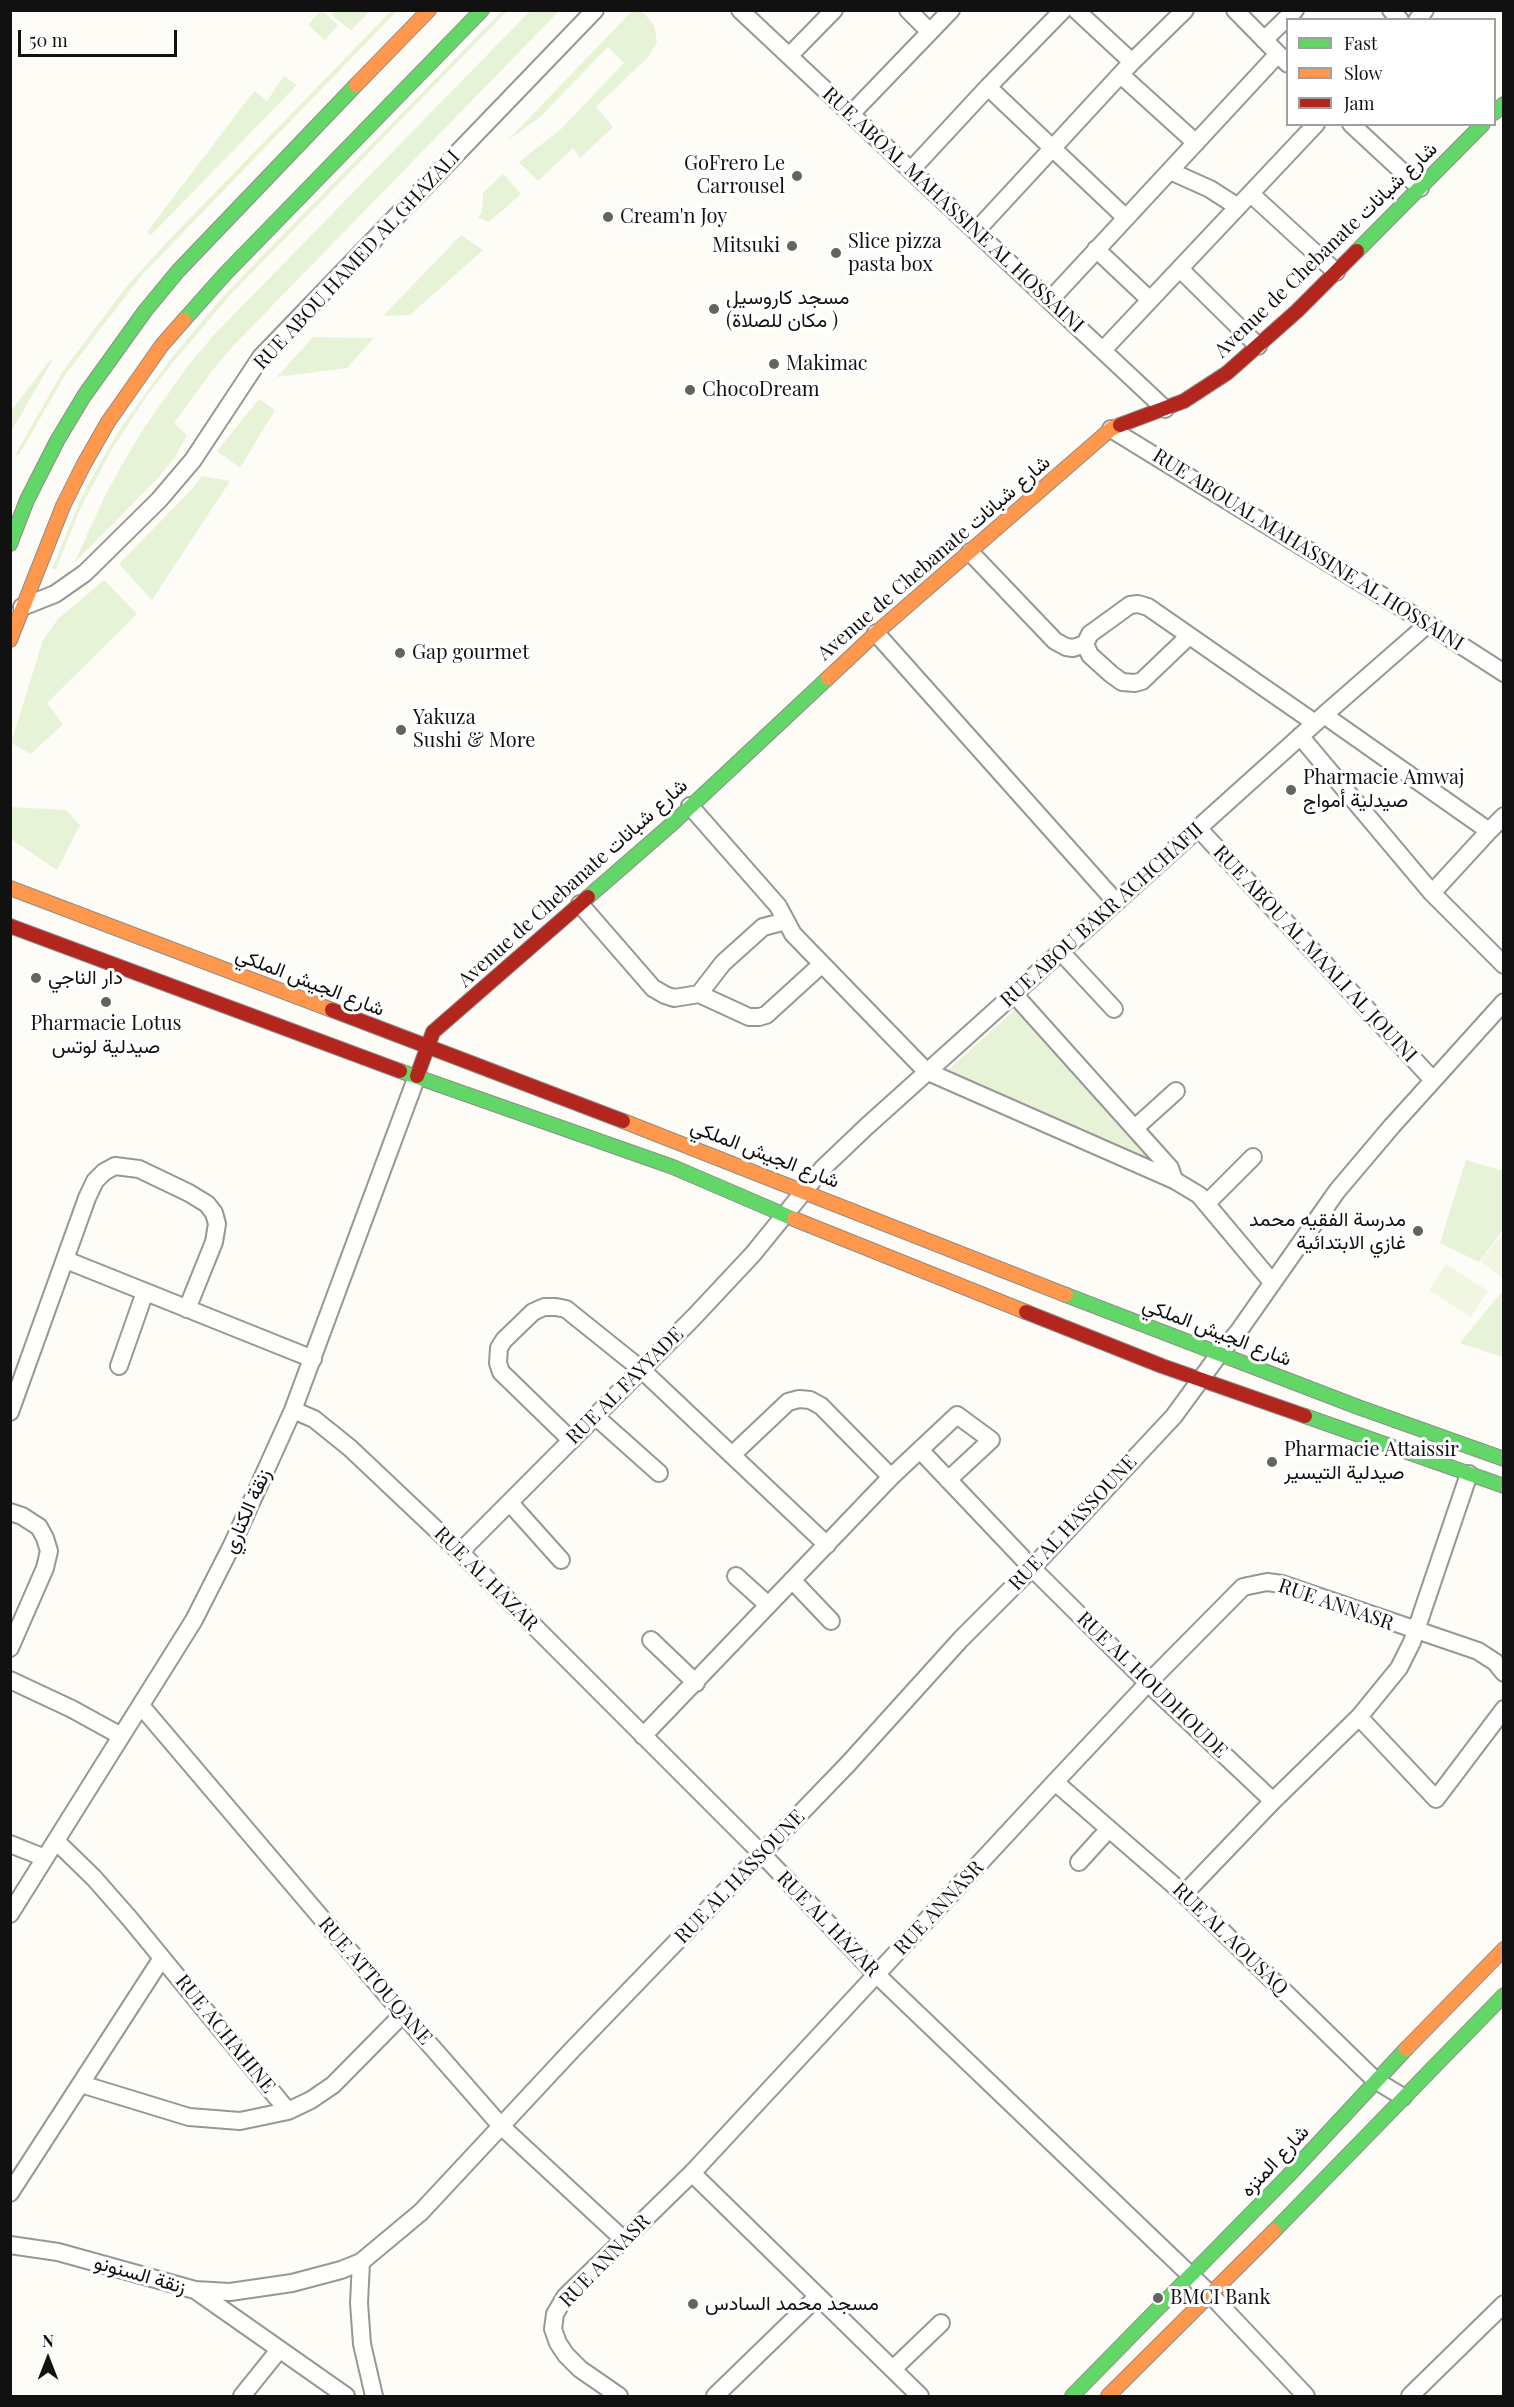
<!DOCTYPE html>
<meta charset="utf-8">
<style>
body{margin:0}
#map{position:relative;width:1514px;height:2407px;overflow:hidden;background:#fdfcf7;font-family:"Playfair Display",serif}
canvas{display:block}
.frame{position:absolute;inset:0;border:12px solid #111;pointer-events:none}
.legend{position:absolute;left:1286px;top:18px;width:210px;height:108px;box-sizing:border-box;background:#fff;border:2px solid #a0a0a0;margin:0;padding:8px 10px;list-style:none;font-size:18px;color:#111}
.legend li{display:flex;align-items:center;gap:12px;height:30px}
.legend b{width:30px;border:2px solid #a0a0a0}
.north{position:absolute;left:18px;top:2329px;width:60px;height:60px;-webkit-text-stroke:4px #fff;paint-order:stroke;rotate:0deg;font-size:16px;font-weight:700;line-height:24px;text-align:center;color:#111}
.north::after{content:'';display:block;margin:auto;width:21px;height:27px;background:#111;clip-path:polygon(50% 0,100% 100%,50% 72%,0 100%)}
.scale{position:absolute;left:18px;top:30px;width:159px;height:27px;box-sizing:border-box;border:3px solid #111;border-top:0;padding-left:8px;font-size:18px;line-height:21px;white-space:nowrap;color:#111;-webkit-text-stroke:4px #fff;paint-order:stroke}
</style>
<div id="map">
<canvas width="1514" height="2407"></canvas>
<div class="frame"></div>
<ul class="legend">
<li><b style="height:8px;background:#63d668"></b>Fast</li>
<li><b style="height:8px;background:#ff974d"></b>Slow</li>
<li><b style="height:8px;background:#b3261e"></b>Jam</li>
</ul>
<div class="north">N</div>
<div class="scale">50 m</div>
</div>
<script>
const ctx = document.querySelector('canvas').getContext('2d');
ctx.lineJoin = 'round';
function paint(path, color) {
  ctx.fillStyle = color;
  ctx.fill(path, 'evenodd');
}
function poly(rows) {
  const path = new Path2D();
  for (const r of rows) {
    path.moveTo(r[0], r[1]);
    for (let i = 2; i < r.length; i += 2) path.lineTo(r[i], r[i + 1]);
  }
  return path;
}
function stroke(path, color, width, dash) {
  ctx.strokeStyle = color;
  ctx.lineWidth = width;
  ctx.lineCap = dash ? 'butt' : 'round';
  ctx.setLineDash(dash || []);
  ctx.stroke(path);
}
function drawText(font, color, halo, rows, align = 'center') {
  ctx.font = font + ' "Playfair Display",Vazirmatn,serif';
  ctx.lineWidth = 6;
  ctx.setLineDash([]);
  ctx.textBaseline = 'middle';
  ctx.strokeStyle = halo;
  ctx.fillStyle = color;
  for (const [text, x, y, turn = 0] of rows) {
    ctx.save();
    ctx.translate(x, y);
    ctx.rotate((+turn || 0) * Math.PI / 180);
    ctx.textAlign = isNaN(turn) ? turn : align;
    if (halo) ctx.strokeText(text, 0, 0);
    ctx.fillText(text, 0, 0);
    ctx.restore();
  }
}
paint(poly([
 [321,10,338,25,325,40,308,25],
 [531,10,559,11,233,346,212,371,174,423,187,435,175,457,159,477,74,563,106,494,124,461,144,428,188,366,212,337],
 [633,10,642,11,654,25,657,42,649,56,596,107,613,127,580,158,573,148,538,181,519,162,561,129,624,63,608,47,540,117,507,141],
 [335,11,335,10,370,11,351,30,331,15],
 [391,11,397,11,142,275,65,375,19,455,15,455,63,371,127,286,167,242],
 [502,11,507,11,231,294,174,361,146,397,111,451,80,509,56,569,52,569,81,498,101,461,122,426,169,361,220,300,262,256],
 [284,76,297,85,151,235,147,232,254,91,267,101],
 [503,174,521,194,489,222,478,217,482,213,483,193],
 [461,235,483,250,410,315,383,316],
 [313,337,374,338,347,368,277,377],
 [50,360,52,361,11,432,11,411],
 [259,399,275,410,240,468,217,451],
 [202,476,230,481,152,600,119,564,192,489],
 [104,580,137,614,47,703,63,724,31,754,11,743,43,640,58,619],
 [11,807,66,810,80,825,57,870,11,839],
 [1019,1006,1161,1164,946,1072],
 [1466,1160,1503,1171,1503,1230,1479,1262,1440,1243],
 [1503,1290,1503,1357,1460,1343]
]), '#e7f3d7');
paint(poly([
 [1503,1233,1503,1279,1481,1261],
 [1446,1264,1488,1291,1471,1317,1429,1290]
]), '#f0f6e1');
const street = poly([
 [740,10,1165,409],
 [908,10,930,32],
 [1076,10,1132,62],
 [1235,10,1288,64],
 [1391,10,1400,20],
 [1417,20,1425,10],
 [1264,40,1295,10],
 [789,56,834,10],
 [1121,75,1196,143],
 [988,87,1126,218],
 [851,114,951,10],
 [1351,124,1420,188],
 [911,170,988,87,1063,10],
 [1170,171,1210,189,1238,207],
 [1251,194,1336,272],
 [976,231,1132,62,1185,10],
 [1096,249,1150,300],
 [1180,269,1258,346],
 [1050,300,1278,54],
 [1103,350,1316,124],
 [1111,429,1428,624,1504,673],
 [970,552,1055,641,1066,647,1073,648,1085,644],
 [22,607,55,594,85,573,159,500,193,460,261,357,595,10],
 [876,633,1116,902],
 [1189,636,1142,681,1135,683,1122,682,1111,674,1090,655,1085,644,1090,634,1130,605,1138,604,1148,607,1315,723],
 [1300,736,1432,893,1489,831,1324,715],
 [690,806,778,906,793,934,926,1071,1174,1180],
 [1198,828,1433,1080],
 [1489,831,1504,816],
 [1432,893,1504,965],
 [580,904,653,988,665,995,674,998,699,994],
 [786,921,763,927,723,963,699,994,749,1017,759,1017,766,1015,822,964],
 [1061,952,1114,1009],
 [1014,994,1170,1168,1174,1180,1199,1195,1272,1282],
 [1135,1128,1176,1091],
 [1207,1203,1253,1157],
 [66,1260,313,1359],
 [119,1366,145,1292],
 [293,1410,314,1419,350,1448,460,1552,761,1853,877,1975,1209,2293,1306,2396],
 [10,1412,87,1198,95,1181,104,1172,115,1166,139,1169,189,1193,207,1204,214,1213,217,1224,214,1242,187,1309],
 [595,1416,659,1473],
 [571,1440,501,1372,498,1363,499,1348,504,1340,533,1312,544,1307,556,1307,566,1309,642,1370,827,1545],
 [920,1450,1032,1568,1148,1683,1273,1801],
 [733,1454,788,1402,799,1399,810,1400,821,1406,891,1477],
 [510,1503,561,1560],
 [10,1512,22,1516,39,1527,45,1538,49,1551,45,1568,10,1648],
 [460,1552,694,1317,753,1254,822,1169,866,1127,1324,715,1428,624],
 [736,1576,768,1605],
 [792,1580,831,1621],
 [651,1640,696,1683],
 [10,1680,72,1709,121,1736],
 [142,1707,403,2014,501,2126,624,2240],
 [1359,1717,1436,1799,1504,1709],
 [643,1736,891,1477,957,1415,991,1440,948,1480],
 [1055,1782,1184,1894,1375,2080,1403,2097],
 [56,1841,94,1878,130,1919,288,2111],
 [10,1844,45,1858],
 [1079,1862,1108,1830],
 [1184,1894,1273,1801,1359,1717,1399,1668,1412,1642,1469,1474],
 [10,1914,194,1620,232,1545,293,1410,417,1076],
 [81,2084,189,2117,240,2121,288,2111,311,2100,333,2085,403,2014],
 [692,2173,920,2396],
 [10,2193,162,1958],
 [10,2245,58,2252,195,2290,346,2396],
 [361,2262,359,2303,362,2344,374,2396],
 [195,2290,230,2292,292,2283,341,2270,361,2262,421,2212,572,2050,848,1764,961,1639,1032,1568,1174,1416,1220,1353,1238,1332,1337,1191,1392,1126,1504,1002],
 [893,2369,941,2323],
 [242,2396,279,2350],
 [619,2396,580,2369,566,2355,558,2343,553,2329,555,2314,565,2297,692,2173,1055,1782,1148,1683,1243,1587,1267,1582,1282,1584,1478,1651,1495,1662,1504,1673],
 [715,2396,818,2296],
 [1410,2396,1504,2304]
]);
const fast = poly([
 [1494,113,1504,104],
 [1357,251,1483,124],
 [184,320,225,274,482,10],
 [10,544,27,500,57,441,84,396,145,311,178,271,356,85],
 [588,897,673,823,828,678],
 [400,1071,673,1167,794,1219],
 [1066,1295,1358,1407,1504,1459],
 [1305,1416,1504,1486],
 [1274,2231,1504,1995],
 [1072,2396,1287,2177,1406,2049]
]);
const slow = poly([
 [356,85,429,10],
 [10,640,63,506,84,464,108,422,162,345,184,320],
 [828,678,876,633,1111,429,1120,425],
 [10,888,332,1010],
 [623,1121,1066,1295],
 [794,1219,1026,1312],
 [1406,2049,1504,1949],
 [1108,2396,1274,2231]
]);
const jam = poly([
 [1120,425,1184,401,1227,373,1297,311,1357,251],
 [10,926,400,1071],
 [332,1010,623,1121],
 [417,1076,433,1032,588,897],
 [1026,1312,1162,1366,1305,1416]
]);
stroke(street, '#979795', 20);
stroke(fast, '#8e8d8b', 16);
stroke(slow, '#8e8d8b', 16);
stroke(jam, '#8e8d8b', 16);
stroke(street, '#fffffe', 16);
stroke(fast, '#63d668', 14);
stroke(slow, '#ff974d', 14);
stroke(jam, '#b3261e', 14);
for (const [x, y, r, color] of [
 [797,176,6,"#646362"],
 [608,217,6,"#646362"],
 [792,246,6,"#646362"],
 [836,253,6,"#646362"],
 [714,309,6,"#646362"],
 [774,364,6,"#646362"],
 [690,390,6,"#646362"],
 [400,653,6,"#646362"],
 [401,730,6,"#646362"],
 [1291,790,6,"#646362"],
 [36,978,6,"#646362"],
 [106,1002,6,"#646362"],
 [1418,1231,6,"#646362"],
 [1272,1462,6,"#646362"],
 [1158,2298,6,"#646362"],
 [693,2304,6,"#646362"]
]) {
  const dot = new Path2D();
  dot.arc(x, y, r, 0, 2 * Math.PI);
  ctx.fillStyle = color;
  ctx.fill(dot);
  stroke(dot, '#fff', 2);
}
drawText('20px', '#111', '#fff', [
 ["GoFrero Le",785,164,"right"],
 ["Carrousel",785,187,"right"],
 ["Cream'n Joy",620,217],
 ["Slice pizza",848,242],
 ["pasta box",848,265],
 ["Mitsuki",780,246,"right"],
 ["مسجد كاروسيل",726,298],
 ["(مكان للصلاة )",726,321],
 ["Makimac",786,364],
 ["ChocoDream",702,390],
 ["Gap gourmet",412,653],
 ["Yakuza",413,718],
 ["Sushi & More",413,741],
 ["Pharmacie Amwaj",1303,778],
 ["صيدلية أمواج",1303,801],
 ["دار الناجي",48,978],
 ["Pharmacie Lotus",106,1024,"center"],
 ["صيدلية لوتس",106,1047,"center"],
 ["مدرسة الفقيه محمد",1406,1220,"right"],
 ["غازي الابتدائية",1406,1243,"right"],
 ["Pharmacie Attaissir",1284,1450],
 ["صيدلية التيسير",1284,1473],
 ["BMCI Bank",1170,2298],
 ["مسجد محمد السادس",705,2304]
], 'left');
drawText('20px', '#111', '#fff', [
 ["RUE ABOAL MAHASSINE AL HOSSAINI",953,210,43],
 ["Avenue de Chebanate شارع شبانات",1326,250,-44],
 ["RUE ABOU HAMED AL GHAZALI",357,260,-47],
 ["RUE ABOUAL MAHASSINE AL HOSSAINI",1308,550,32],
 ["Avenue de Chebanate شارع شبانات",934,558,-41],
 ["Avenue de Chebanate شارع شبانات",573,883,-42],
 ["RUE ABOU BAKR ACHCHAFII",1102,915,-42],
 ["RUE ABOU AL MAALI AL JOUINI",1315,954,47],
 ["شارع الجيش الملكي",310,982,21],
 ["شارع الجيش الملكي",765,1154,21],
 ["شارع الجيش الملكي",1217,1332,21],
 ["RUE AL FAYYADE",625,1386,-45],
 ["زنقة الكناري",247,1511,-66],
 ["RUE AL HASSOUNE",1073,1523,-47],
 ["RUE AL HAZAR",486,1579,45],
 ["RUE ANNASR",1336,1605,19],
 ["RUE AL HOUDHOUDE",1152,1685,44],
 ["RUE AL HASSOUNE",740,1877,-46],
 ["RUE ANNASR",939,1908,-47],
 ["RUE AL HAZAR",828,1924,46],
 ["RUE AL AOUSAQ",1230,1939,44],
 ["RUE ATTOUQANE",375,1981,49],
 ["RUE ACHAHINE",225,2034,51],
 ["شارع المنزه",1275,2161,-47],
 ["RUE ANNASR",605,2261,-46],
 ["زنقة السنونو",140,2275,16]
]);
</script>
